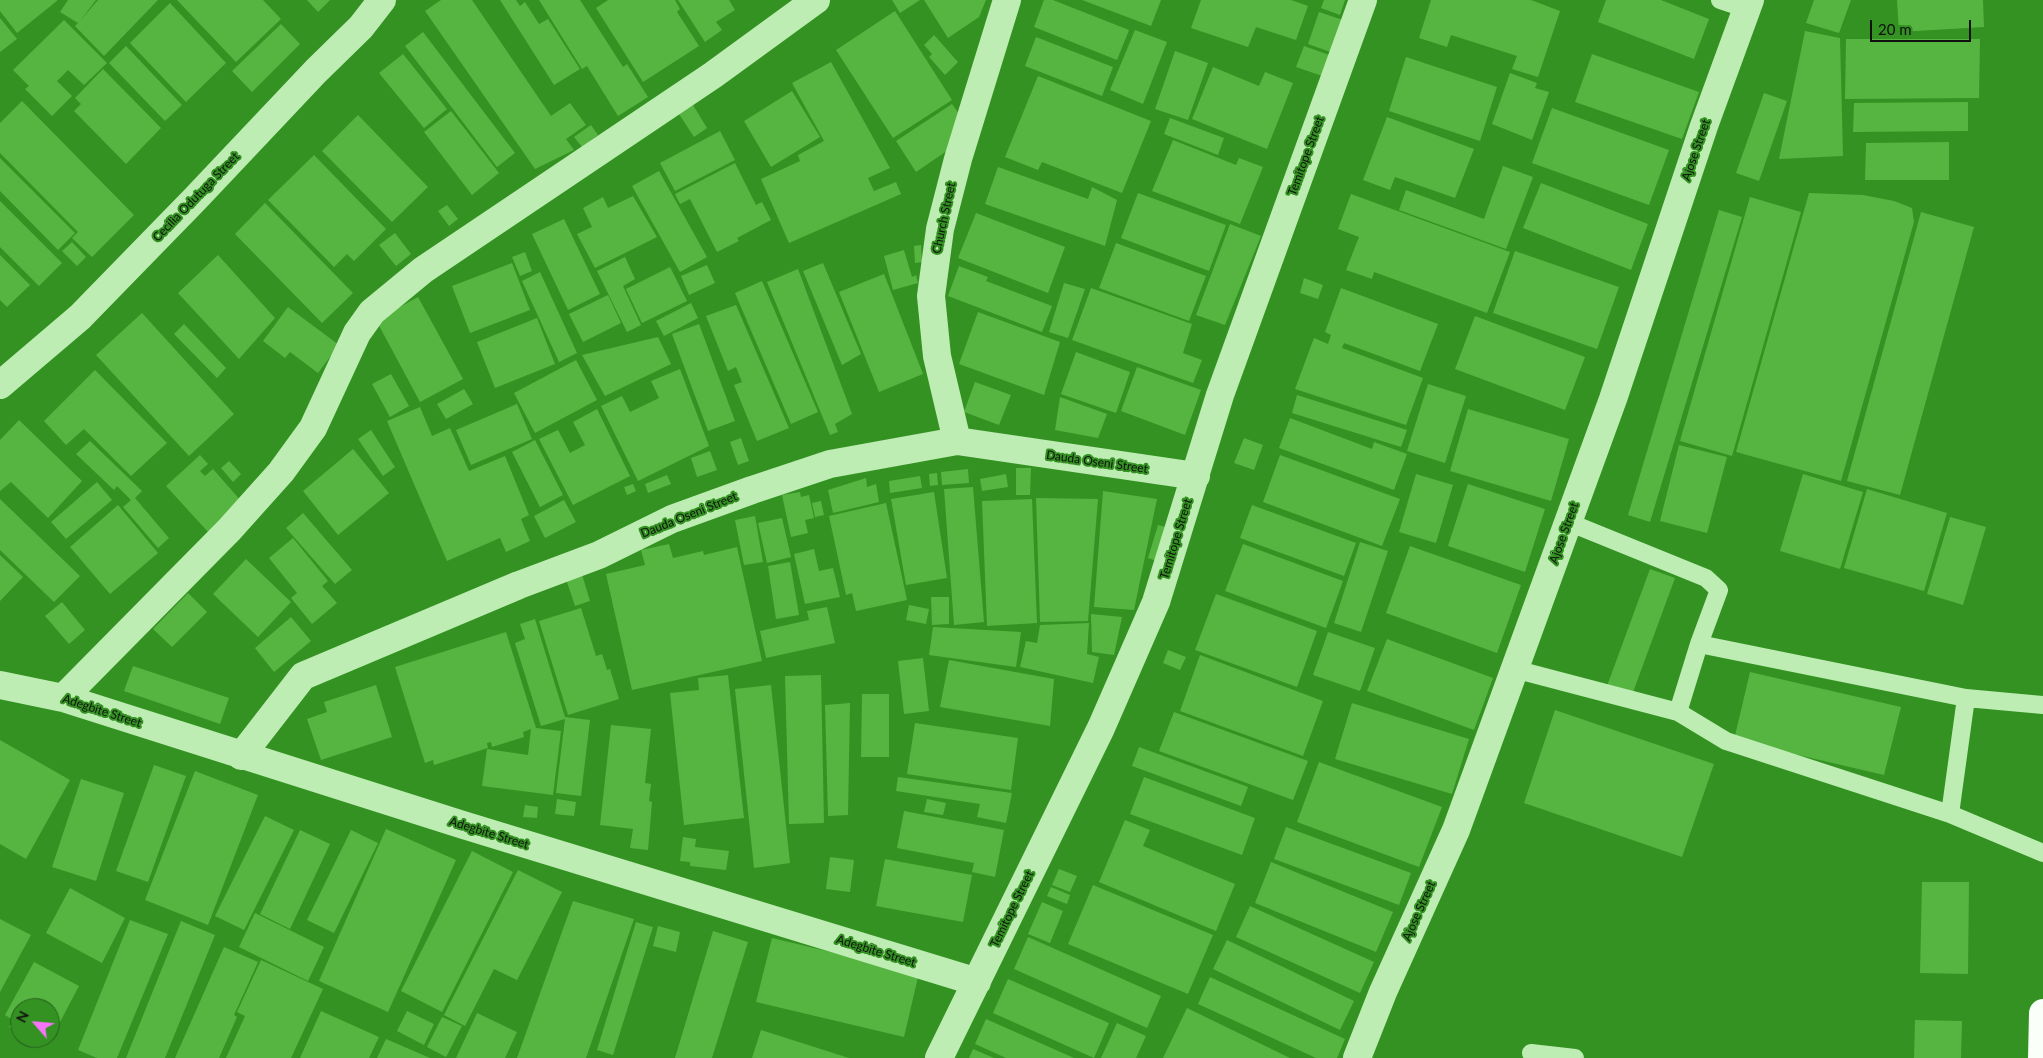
<!DOCTYPE html>
<style>
body{margin:0}
#map{position:relative;width:2043px;height:1058px;overflow:hidden;background:#339221;font-family:Lato,sans-serif}
canvas{display:block}
.north{position:absolute;left:10px;top:998px;width:50px;height:50px;box-sizing:border-box;background:#339221;border:1px solid #255e1b;border-radius:50%;rotate:297deg;font-size:14px;font-weight:700;line-height:20px;text-align:center;color:#111}
.north::after{content:'';display:block;margin:auto;width:18px;height:22px;background:#f874fa;clip-path:polygon(50% 0,100% 100%,50% 72%,0 100%)}
.scale{position:absolute;left:1870px;top:20px;width:101px;height:22px;box-sizing:border-box;border:2px solid #111;border-top:0;padding-left:6px;font-size:15px;line-height:18px;white-space:nowrap;color:#111;-webkit-text-stroke:4px #339221;paint-order:stroke}
</style>
<div id="map">
<canvas width="2043" height="1058"></canvas>
<div class="north">N</div>
<div class="scale">20 m</div>
</div>
<script>
const ctx = document.querySelector('canvas').getContext('2d');
ctx.lineJoin = 'round';
function paint(path, color) {
  ctx.fillStyle = color;
  ctx.fill(path, 'evenodd');
}
function poly(rows) {
  const path = new Path2D();
  for (const r of rows) {
    path.moveTo(r[0], r[1]);
    for (let i = 2; i < r.length; i += 2) path.lineTo(r[i], r[i + 1]);
  }
  return path;
}
function stroke(path, color, width, dash) {
  ctx.strokeStyle = color;
  ctx.lineWidth = width;
  ctx.lineCap = dash ? 'butt' : 'round';
  ctx.setLineDash(dash || []);
  ctx.stroke(path);
}
function drawText(font, color, halo, rows, align = 'center') {
  ctx.font = font + ' Lato,sans-serif';
  ctx.lineWidth = 4;
  ctx.setLineDash([]);
  ctx.textBaseline = 'middle';
  ctx.strokeStyle = halo;
  ctx.fillStyle = color;
  for (const [text, x, y, turn = 0] of rows) {
    ctx.save();
    ctx.translate(x, y);
    ctx.rotate((+turn || 0) * Math.PI / 180);
    ctx.textAlign = isNaN(turn) ? turn : align;
    if (halo) ctx.strokeText(text, 0, 0);
    ctx.fillText(text, 0, 0);
    ctx.restore();
  }
}
paint(poly([
 [0,0,58,0,17,33,0,11],
 [68,0,96,0,80,21,98,0,158,0,104,56,75,26,78,23,60,12],
 [177,0,263,0,281,19,236,62],
 [307,0,330,0,318,12],
 [441,0,472,0,551,116,570,103,586,125,566,139,574,150,535,169,425,11],
 [500,0,516,0,520,6,525,2,539,24,548,19,580,69,554,85],
 [539,0,580,0,623,67,627,64,648,97,618,116,587,66,582,69],
 [608,0,675,0,680,9,677,12,699,46,643,82,596,8],
 [678,0,729,0,735,10,716,22,722,30,705,42],
 [892,0,920,0,900,13],
 [924,0,986,0,979,17,948,38],
 [1044,0,1053,0,1129,30,1117,60,1034,27],
 [1082,0,1161,0,1151,26],
 [1201,0,1291,0,1308,6,1296,40,1256,27,1248,47,1191,28],
 [1324,0,1345,0,1340,15,1321,8],
 [1431,0,1531,0,1560,11,1538,77,1512,69,1517,56,1451,35,1447,47,1419,38],
 [1606,0,1661,0,1709,19,1694,59,1598,22],
 [1814,0,1851,0,1839,33,1806,23],
 [1897,0,1983,0,1984,27,1899,32],
 [170,3,226,63,186,102,130,43],
 [895,11,952,100,893,138,836,50],
 [1319,12,1349,22,1339,55,1308,44],
 [0,18,17,39,0,52],
 [64,20,107,63,84,85,68,70,57,81,72,96,52,116,25,89,29,86,13,70],
 [281,24,300,44,252,92,232,71],
 [1135,30,1167,42,1143,104,1110,90],
 [1805,31,1840,38,1843,156,1779,159],
 [423,32,515,153,497,167,405,46],
 [934,35,958,62,945,75,929,57,932,54,924,45],
 [1036,37,1113,67,1102,96,1025,66],
 [1846,39,1980,39,1979,98,1845,99],
 [126,46,182,105,165,121,109,63],
 [1304,46,1335,57,1328,78,1296,67],
 [1175,51,1208,63,1188,120,1155,109],
 [403,54,447,109,424,128,379,73],
 [1592,54,1699,92,1682,139,1575,102],
 [1406,57,1497,87,1480,141,1389,111],
 [831,62,890,168,868,178,874,191,896,182,901,194,789,243,761,179,800,161,798,155,824,141,792,83],
 [1213,67,1259,86,1265,72,1293,83,1267,149,1192,119],
 [103,69,161,128,126,164,74,111,81,104,75,98],
 [1510,73,1537,83,1535,88,1549,92,1532,140,1492,124],
 [1038,76,1151,121,1122,193,1042,162,1038,170,1005,157],
 [792,91,820,137,771,167,744,121],
 [1764,93,1787,101,1759,181,1736,173],
 [22,101,134,215,92,257,72,238,78,232,0,153,0,123],
 [1968,102,1968,131,1853,132,1854,103],
 [952,104,962,118,957,144,916,172,896,141],
 [693,105,707,128,694,137,679,114],
 [1552,108,1669,150,1649,205,1532,163],
 [451,111,499,173,472,195,424,132],
 [358,115,428,187,392,222,322,151],
 [1387,117,1474,149,1455,198,1395,177,1390,190,1363,180],
 [1170,118,1224,138,1218,155,1164,134],
 [591,125,598,135,582,147,574,137],
 [720,131,735,160,675,191,660,163],
 [1173,140,1236,165,1239,158,1263,167,1240,224,1152,191],
 [1949,142,1949,180,1865,180,1866,143],
 [314,155,386,229,354,261,347,254,334,267,268,200],
 [0,158,75,233,58,250,0,191],
 [735,163,756,205,762,202,771,220,737,238,739,241,717,252,690,199,680,204,675,194],
 [1503,166,1533,177,1506,249,1399,210,1406,190,1484,219],
 [998,167,1088,199,1092,187,1117,200,1105,246,985,204],
 [659,171,707,257,680,272,632,186],
 [1541,183,1648,224,1631,270,1523,228],
 [1138,193,1226,225,1209,271,1121,238],
 [1809,193,1863,195,1894,201,1912,208,1914,222,1841,481,1736,452],
 [1351,194,1510,252,1487,313,1374,272,1372,279,1346,270,1359,237,1338,229],
 [633,196,657,237,595,268,577,234,592,227,583,208,603,197,608,208],
 [1750,197,1801,212,1732,456,1680,441],
 [0,201,62,263,39,286,0,247],
 [265,203,353,293,322,323,235,234],
 [447,205,458,219,449,226,438,211],
 [1719,210,1742,217,1650,522,1628,515],
 [1921,212,1974,227,1900,495,1847,481],
 [976,213,1065,247,1048,293,958,258],
 [564,219,600,294,568,310,532,234],
 [1230,224,1261,236,1225,325,1196,315],
 [395,233,411,254,396,266,379,245],
 [72,242,86,257,77,266,62,251],
 [1116,243,1206,276,1189,321,1099,288],
 [921,245,922,262,915,263,914,246],
 [904,250,912,277,916,275,918,283,893,290,884,256],
 [1515,251,1619,287,1597,349,1493,313],
 [525,252,532,271,520,276,512,257],
 [0,255,30,285,7,307,0,300],
 [218,255,275,318,239,359,178,293],
 [625,257,635,279,623,286,641,325,627,332,597,271],
 [512,263,530,310,470,333,452,286],
 [823,263,861,354,842,365,803,271],
 [707,265,715,283,689,295,681,276],
 [959,266,988,277,986,281,1052,306,1042,332,948,296],
 [670,267,687,301,642,323,626,289],
 [798,269,852,414,835,424,838,432,830,435,767,282],
 [540,272,577,353,559,362,522,281],
 [884,274,923,374,879,392,839,292],
 [1304,278,1323,285,1318,299,1300,293],
 [762,281,818,412,791,424,735,293],
 [1064,283,1085,289,1068,338,1049,332],
 [1091,288,1192,324,1183,353,1202,360,1193,383,1072,340],
 [1341,288,1438,324,1420,371,1344,343,1342,348,1423,378,1406,425,1295,389,1314,338,1328,344,1331,335,1325,332],
 [608,295,621,323,583,342,569,314],
 [418,297,463,379,420,402,376,320],
 [691,303,698,318,664,336,656,321],
 [736,305,789,428,757,441,734,385,742,382,736,367,728,371,706,316],
 [288,307,339,345,318,373,290,352,285,358,263,341],
 [978,312,1060,342,1044,395,959,364],
 [142,313,234,414,189,456,96,355],
 [1475,316,1585,357,1565,410,1455,369],
 [537,318,555,364,495,388,477,342],
 [184,324,226,368,217,378,174,334],
 [699,324,735,421,708,431,672,334],
 [658,337,671,364,605,396,582,355],
 [1076,352,1130,372,1116,413,1061,394],
 [576,360,597,400,535,433,514,393],
 [1137,367,1201,390,1185,435,1121,411],
 [680,369,709,446,638,481,601,406,622,396,630,412,659,398,651,381],
 [95,370,167,443,131,476,84,429,66,445,44,421],
 [391,374,409,406,390,417,372,384],
 [975,382,1011,395,999,425,964,412],
 [1428,384,1466,396,1445,463,1407,451],
 [464,389,473,404,446,419,437,404],
 [1297,395,1407,430,1401,447,1292,413],
 [1060,397,1107,414,1098,438,1055,430],
 [517,404,532,439,471,465,456,430],
 [420,407,432,436,450,428,469,471,505,456,529,515,521,519,530,541,506,552,500,538,447,561,387,421],
 [597,409,630,476,573,505,539,439,558,430,570,453,585,445,573,422],
 [1468,409,1569,439,1551,501,1450,471],
 [1290,418,1372,449,1374,442,1407,454,1394,490,1279,448],
 [19,420,82,481,48,518,11,482,0,491,0,440],
 [371,430,395,467,383,476,358,439],
 [741,438,749,461,738,465,730,442],
 [1244,438,1263,445,1254,470,1234,463],
 [535,440,563,495,540,507,512,452],
 [90,441,142,491,135,498,169,538,158,548,123,507,131,500,117,486,114,490,76,454],
 [1679,445,1727,457,1707,533,1660,521],
 [353,449,389,493,338,535,303,491],
 [710,451,717,470,697,477,691,458],
 [200,455,208,464,200,471,205,476,213,469,242,502,209,533,166,486],
 [1280,455,1400,499,1382,546,1263,502],
 [229,461,241,474,233,482,221,468],
 [1016,468,1031,468,1030,495,1016,495],
 [968,469,969,483,942,485,941,472],
 [937,473,938,485,930,486,929,474],
 [1006,474,1008,487,982,491,980,479],
 [1416,474,1453,485,1436,543,1399,532],
 [1803,474,1863,492,1840,569,1780,551],
 [667,475,671,484,648,493,645,484],
 [920,476,922,488,890,493,889,481],
 [866,478,867,487,876,484,879,502,833,513,828,490],
 [97,482,112,500,66,539,51,522],
 [633,484,636,491,627,495,624,487],
 [1468,484,1545,509,1525,572,1448,546],
 [973,487,984,622,954,625,944,489],
 [1867,489,1947,513,1924,591,1844,568],
 [1103,491,1157,499,1134,610,1094,607],
 [800,492,801,497,809,495,814,518,805,520,808,533,791,537,782,495],
 [934,492,947,578,906,585,891,499],
 [1036,498,1098,499,1088,621,1040,622],
 [0,499,80,576,54,602,0,550],
 [1032,499,1037,623,987,626,982,501],
 [564,500,576,522,545,538,534,516],
 [821,501,824,515,815,517,812,503],
 [886,503,907,600,856,611,852,593,846,595,829,516],
 [118,505,158,553,110,594,70,547],
 [1252,505,1356,543,1344,576,1240,538],
 [303,513,352,570,335,584,286,528],
 [755,516,763,562,744,565,735,520],
 [1950,517,1986,527,1963,605,1927,594],
 [782,518,791,557,767,563,758,523],
 [1158,525,1170,528,1160,562,1148,558],
 [293,538,328,581,322,586,337,603,312,624,291,598,297,593,269,558],
 [1360,542,1388,551,1361,632,1334,623],
 [669,544,673,558,703,551,704,555,737,547,762,661,632,690,606,574,645,565,641,550],
 [1243,544,1343,581,1326,628,1225,591],
 [1410,546,1521,585,1497,653,1386,613],
 [814,549,819,571,833,568,840,597,805,604,794,554],
 [0,555,23,577,0,601],
 [246,559,291,602,258,637,213,594],
 [790,562,799,615,776,619,768,566],
 [1650,569,1675,578,1632,695,1607,686],
 [581,571,590,601,575,606,565,576],
 [188,593,207,612,172,647,153,629],
 [1216,594,1317,631,1297,687,1195,650],
 [931,597,949,597,949,624,932,625],
 [62,602,85,630,69,644,45,616],
 [909,605,929,609,926,624,906,620],
 [827,607,835,643,766,658,760,631,809,620,807,611],
 [581,608,596,656,602,654,607,670,610,669,619,699,568,715,539,621],
 [1091,614,1122,617,1114,655,1092,652],
 [291,617,311,641,274,672,255,648],
 [535,619,565,717,590,720,581,796,556,793,565,719,541,726,515,643,525,639,520,624],
 [1089,623,1087,654,1099,657,1093,683,1020,667,1026,641,1037,643,1040,625],
 [933,627,1021,632,1016,667,929,655],
 [506,632,536,728,561,731,553,795,482,786,487,749,528,755,531,729,523,732,524,737,492,747,491,742,487,743,488,748,434,765,433,760,425,763,395,667],
 [1328,632,1375,648,1360,691,1313,675],
 [1387,639,1493,678,1474,730,1367,691],
 [1168,650,1186,657,1180,670,1163,663],
 [1200,655,1323,701,1303,756,1180,711],
 [923,658,929,711,904,714,898,661],
 [949,660,1054,679,1050,726,940,707],
 [133,666,229,698,220,724,124,691],
 [1750,672,1901,707,1884,775,1734,740],
 [728,675,744,818,684,825,670,693,699,690,698,678],
 [821,675,824,823,789,824,785,676],
 [376,685,392,737,321,760,307,719,327,712,324,702],
 [771,685,790,863,754,868,735,689],
 [862,694,889,694,889,757,861,757],
 [850,703,848,815,828,816,825,705],
 [1352,703,1469,739,1452,794,1335,759],
 [1555,710,1714,764,1682,857,1524,803],
 [1174,712,1308,761,1293,800,1159,751],
 [915,723,1018,738,1011,790,907,774],
 [611,725,651,729,645,783,651,784,649,801,652,802,648,850,630,848,633,829,600,825],
 [0,740,70,780,26,859,0,844],
 [1139,747,1248,787,1241,806,1132,766],
 [1319,762,1442,807,1419,867,1297,822],
 [154,765,186,776,148,882,116,871],
 [195,771,258,795,208,925,145,900],
 [898,777,1012,793,1006,823,977,817,980,804,896,791],
 [1144,777,1255,818,1242,855,1130,814],
 [81,779,124,793,96,881,52,867],
 [557,799,576,802,574,816,555,814],
 [927,799,946,803,943,815,924,812],
 [525,805,538,807,537,818,523,817],
 [904,811,1004,830,995,877,972,872,974,863,897,848],
 [265,816,294,830,244,930,215,916],
 [1125,820,1150,830,1143,846,1235,884,1216,931,1099,882],
 [1286,827,1411,873,1399,905,1274,859],
 [386,829,456,860,388,1012,319,981],
 [300,830,330,844,290,929,260,914],
 [351,830,378,843,334,933,307,920],
 [683,837,696,839,695,847,729,851,726,870,690,866,690,862,680,861],
 [472,851,513,872,442,1012,401,991],
 [830,857,854,860,850,892,826,889],
 [885,859,972,875,963,922,876,906],
 [1271,862,1393,912,1376,952,1255,903],
 [1059,869,1077,876,1070,892,1052,885],
 [518,870,562,892,517,980,494,969,465,1026,444,1015],
 [1922,882,1969,882,1968,974,1920,973],
 [1093,885,1213,935,1188,994,1068,944],
 [1051,887,1070,895,1067,904,1047,896],
 [70,888,125,918,102,963,46,933],
 [573,901,634,919,586,1058,517,1058],
 [1042,902,1063,911,1050,943,1028,934],
 [1250,906,1374,962,1360,993,1236,937],
 [255,913,324,947,308,981,239,947],
 [0,919,31,935,0,992],
 [130,920,168,934,117,1058,97,1058,78,1050],
 [181,921,215,935,165,1058,126,1058],
 [636,922,653,927,613,1055,597,1050],
 [658,926,680,932,676,952,653,946],
 [713,931,748,942,712,1058,675,1058],
 [1028,937,1161,996,1147,1028,1014,969],
 [772,938,919,973,904,1037,756,1002],
 [1227,940,1354,1001,1340,1030,1213,969],
 [224,947,258,962,234,1015,237,1017,219,1058,175,1058],
 [261,960,323,989,291,1058,226,1058,245,1016,237,1012],
 [34,962,79,986,50,1041,50,1008,20,1008,20,1033,9,1027,13,1020,5,1015],
 [1210,977,1345,1039,1337,1058,1316,1058,1198,1004],
 [1008,979,1109,1023,1094,1058,993,1013],
 [1187,1008,1290,1058,1163,1058],
 [321,1011,379,1037,369,1058,300,1058],
 [407,1011,434,1024,424,1045,397,1031],
 [477,1013,517,1032,505,1058,456,1058],
 [442,1017,462,1026,446,1057,427,1047],
 [986,1019,1074,1058,1006,1058,975,1044],
 [1915,1020,1962,1021,1961,1058,1914,1058],
 [1117,1023,1146,1036,1136,1058,1101,1058],
 [761,1030,849,1058,752,1058],
 [386,1039,430,1058,377,1058],
 [973,1049,994,1058,969,1058]
]), '#56b541');
stroke(poly([
 [1720,0,1747,9],
 [1699,644,1966,698],
 [1514,669,1678,712,1699,644,1719,590,1706,578,1568,522],
 [2043,705,1966,698,1950,814,2043,853],
 [1678,712,1726,741,1950,814],
 [1531,1053,1575,1058]
]), '#bdedb3', 18);
stroke(poly([
 [0,385,80,317,195,199,316,71,361,27,382,0],
 [957,441,937,356,931,296,940,229,958,159,1007,0],
 [0,685,63,698,460,824,977,982],
 [63,698,229,530,281,472,313,428,357,333,372,312,423,270,713,75,816,0],
 [241,756,303,676,519,585,599,555,672,519,752,490,830,464,957,441,1196,476],
 [939,1058,1101,728,1156,602,1220,395,1363,0],
 [1357,1058,1383,992,1456,830,1613,399,1704,126,1750,0]
]), '#bdedb3', 28);
stroke(poly([
 [2042,1058,2043,1013]
]), '#fafff9', 28);
drawText('12px', '#111', '#339221', [
 ["Ajose Street",1696,150,-71],
 ["Temitope Street",1306,156,-70],
 ["Cecilia Odutuga Street",196,197,-46],
 ["Church Street",944,218,-78],
 ["Dauda Oseni Street",1097,462,8],
 ["Dauda Oseni Street",689,515,-22],
 ["Ajose Street",1564,533,-70],
 ["Temitope Street",1176,539,-73],
 ["Adegbite Street",102,711,18],
 ["Adegbite Street",489,833,17],
 ["Temitope Street",1012,909,-64],
 ["Ajose Street",1419,911,-66],
 ["Adegbite Street",876,951,17]
]);
</script>
